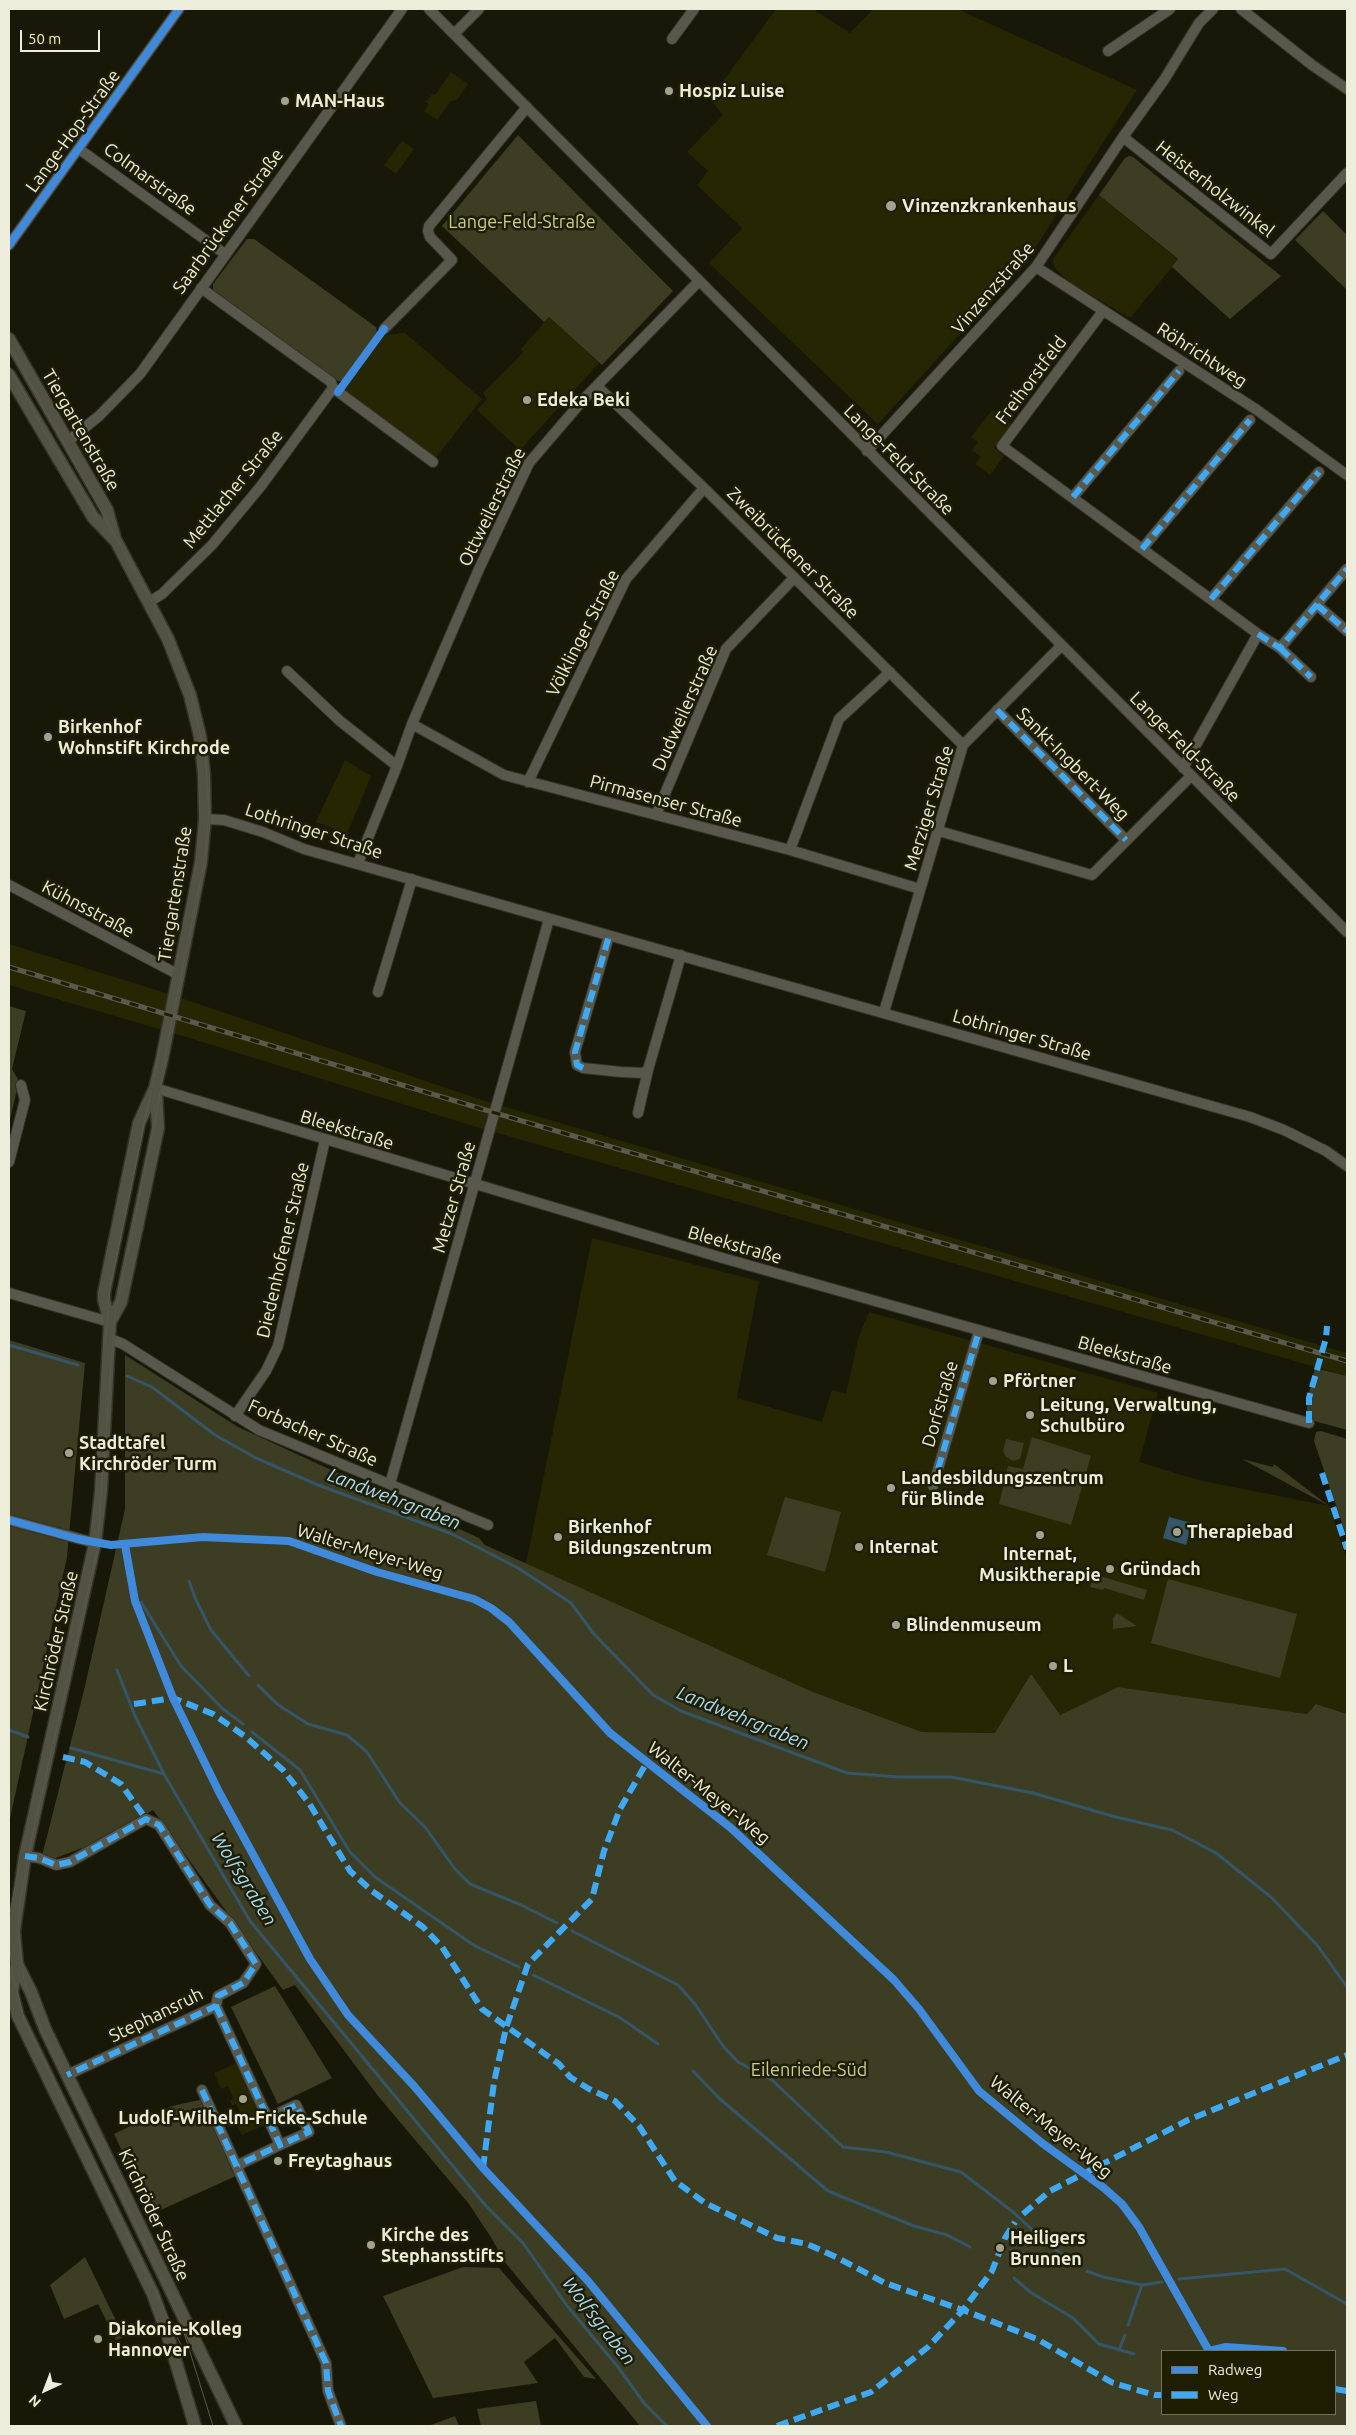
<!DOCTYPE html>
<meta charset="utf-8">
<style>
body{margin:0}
#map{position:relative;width:1356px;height:2435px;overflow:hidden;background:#181808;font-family:Ubuntu,sans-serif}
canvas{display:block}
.frame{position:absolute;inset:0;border:10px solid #eceddb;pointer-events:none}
.legend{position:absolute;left:1161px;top:2350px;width:175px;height:65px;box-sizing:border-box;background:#1e1e02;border:1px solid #707159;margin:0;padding:6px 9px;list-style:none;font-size:15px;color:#eceddb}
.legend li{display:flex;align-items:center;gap:10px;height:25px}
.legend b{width:25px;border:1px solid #707159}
.north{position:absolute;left:20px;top:2365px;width:50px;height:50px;-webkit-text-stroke:4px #1e1e02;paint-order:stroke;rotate:223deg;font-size:14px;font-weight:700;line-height:20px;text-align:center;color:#eceddb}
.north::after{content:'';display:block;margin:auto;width:18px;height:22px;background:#eceddb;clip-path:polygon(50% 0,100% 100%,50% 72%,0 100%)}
.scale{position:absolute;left:20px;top:30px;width:80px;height:22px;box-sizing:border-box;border:2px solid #eceddb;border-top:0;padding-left:6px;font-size:15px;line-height:18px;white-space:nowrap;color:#eceddb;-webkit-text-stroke:4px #1e1e02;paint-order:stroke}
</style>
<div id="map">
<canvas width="1356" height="2435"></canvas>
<div class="frame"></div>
<ul class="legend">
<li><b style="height:6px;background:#408adc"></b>Radweg</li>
<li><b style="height:6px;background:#3fa9f5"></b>Weg</li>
</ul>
<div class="north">N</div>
<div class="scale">50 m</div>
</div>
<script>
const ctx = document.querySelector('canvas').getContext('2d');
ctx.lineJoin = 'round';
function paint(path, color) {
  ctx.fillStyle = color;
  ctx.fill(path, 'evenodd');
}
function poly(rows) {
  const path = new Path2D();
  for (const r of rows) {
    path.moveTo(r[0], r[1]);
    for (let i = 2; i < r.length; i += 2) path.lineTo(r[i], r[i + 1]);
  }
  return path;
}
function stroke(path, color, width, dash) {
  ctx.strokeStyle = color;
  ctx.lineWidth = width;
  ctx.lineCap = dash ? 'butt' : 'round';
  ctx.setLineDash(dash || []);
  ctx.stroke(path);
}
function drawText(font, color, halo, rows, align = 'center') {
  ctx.font = font + ' Ubuntu,sans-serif';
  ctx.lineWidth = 5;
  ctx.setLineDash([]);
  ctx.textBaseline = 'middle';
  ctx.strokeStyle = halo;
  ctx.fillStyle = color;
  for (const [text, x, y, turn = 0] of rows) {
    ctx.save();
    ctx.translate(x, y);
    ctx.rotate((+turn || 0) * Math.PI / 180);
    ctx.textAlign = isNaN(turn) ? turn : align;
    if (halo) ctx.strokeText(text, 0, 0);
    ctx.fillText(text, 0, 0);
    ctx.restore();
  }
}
paint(poly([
 [776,9,813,9,850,33,873,9,957,9,1137,90,1028,259,878,424,709,263,742,228,697,185,708,171,687,152,723,115,710,99],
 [451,72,468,84,457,100,451,101,437,120,424,111,429,104,426,102,432,94,435,95],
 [402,141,414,149,396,174,384,165],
 [1099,195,1178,260,1130,318,1070,283,1054,267,1053,259],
 [549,317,599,363,520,450,477,410,487,399,483,393,516,360,523,352,521,349],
 [405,333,482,399,437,456,432,456,345,391,346,385,383,335],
 [992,410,1011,424,994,448,1004,456,990,475,975,464,981,457,972,450,978,442,971,437],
 [345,760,371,776,347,834,316,822],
 [9,944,175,996,485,1101,1347,1353,1347,1376,480,1128,183,1036,9,985],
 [592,1238,759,1281,737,1398,822,1422,832,1390,846,1394,858,1339,869,1312,1158,1393,1139,1462,1198,1480,1329,1506,1347,1560,1347,1714,1317,1704,1307,1714,1118,1687,1060,1715,995,1733,922,1732,813,1692,526,1564],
 [237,2063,265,2125,242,2135,235,2120,242,2116,236,2104,232,2105,230,2101,233,2098,228,2086,221,2089,214,2073]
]), '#262602');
paint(poly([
 [518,135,673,291,602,365,549,317,544,322,442,226],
 [1129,156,1133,157,1281,276,1230,319,1172,267,1178,259,1099,195,1125,158],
 [1323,211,1347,235,1347,290,1295,240],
 [247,239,254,239,376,327,377,333,343,381,338,381,213,290,213,284],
 [9,1006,26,1011,12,1069,19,1081,9,1124],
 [9,1340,85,1363,67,1557,9,1823],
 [125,1355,238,1427,479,1538,485,1545,813,1692,922,1732,995,1733,1031,1674,1060,1715,1118,1687,1307,1714,1316,1704,1347,1714,1347,2426,640,2426,504,2261,492,2239,469,2204,378,2096,295,1985,283,1990,153,1810,106,1839,40,1864,85,1686,125,1509],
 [1162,2351,1335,2351,1335,2414,1162,2414],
 [1315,1368,1347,1376,1347,1430,1307,1419,1307,1401],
 [1321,1431,1347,1439,1347,1538,1314,1441,1316,1432],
 [1032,1437,1091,1456,1071,1525,999,1504,1008,1466,1023,1469],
 [1006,1439,1024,1443,1020,1459,1013,1461,1006,1457,1003,1451],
 [1242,1459,1273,1467,1274,1464,1329,1506],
 [785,1497,841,1512,825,1572,767,1555],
 [1093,1574,1147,1590,1144,1600,1104,1588,1103,1590,1090,1587],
 [1168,1579,1297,1614,1280,1678,1151,1643],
 [1117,1613,1137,1626,1113,1629,1113,1618],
 [275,1986,332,2078,278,2104,231,2007],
 [204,2099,238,2175,152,2214,114,2134,172,2106],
 [85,2257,124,2337,116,2340,98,2304,64,2319,50,2285],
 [463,2267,499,2268,596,2379,584,2377,555,2338,524,2362,538,2383,433,2398,383,2296],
 [536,2401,541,2426,481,2426,477,2409],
 [455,2416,459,2426,428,2426]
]), '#3c3d22');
paint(poly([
 [1169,1517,1192,1523,1186,1545,1163,1538]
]), '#355668');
stroke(poly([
 [9,1345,78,1365],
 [127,1376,152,1387,215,1435,256,1458,318,1485,452,1534,518,1568,571,1603,594,1634,653,1695,681,1711,847,1773,899,1777,951,1777,1033,1793,1116,1817,1172,1830,1216,1853,1272,1898,1317,1945,1347,1987],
 [189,1581,196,1600,211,1630,249,1676],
 [141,1602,181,1666,223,1709,243,1724],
 [117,1670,135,1716,164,1774,250,1921,486,2206,523,2243,568,2307,618,2367,644,2403,667,2426],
 [258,1685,277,1704,308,1724,347,1735,367,1752,400,1803,425,1827,455,1869,470,1884,521,1905,557,1923],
 [9,1730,28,1737],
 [252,1732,300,1770,350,1852,375,1877,475,1946,519,1967],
 [71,1748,164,1774],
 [572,1931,678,1985,695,2004,723,2046,738,2062,772,2080,843,2147,886,2152,961,2172,1013,2212,1049,2245,1078,2266],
 [533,1975,619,2017,658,2044],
 [693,2071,720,2099,828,2191,914,2226,947,2235,970,2247],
 [1011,2250,1054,2262,1065,2258],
 [1087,2271,1103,2277,1142,2285,1162,2282],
 [1014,2278,1030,2292,1073,2318,1099,2344,1134,2354],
 [1179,2279,1285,2269,1347,2304],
 [1128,2325,1142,2285],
 [1119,2350,1125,2335]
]), '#355668', 3);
const minor = poly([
 [429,9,1347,932],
 [1241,9,1312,65,1347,89],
 [454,34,479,9],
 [672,39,694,9],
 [1108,51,1170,9],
 [1123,137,1271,254,1347,173],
 [79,149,225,254],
 [9,245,179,9],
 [1036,267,1257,410,1347,475],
 [201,288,331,382,333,388,433,462],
 [1103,311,1002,446,1258,634,1183,768],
 [384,329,452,260,430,237,428,231,429,226,527,107],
 [597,386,704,488,963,745],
 [68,441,99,416,140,374,402,9],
 [867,451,1036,267,1123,137,1164,80,1199,23,1213,9],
 [1073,497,1179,371],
 [1142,549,1250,420],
 [1211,599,1319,472],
 [149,602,162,594,212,545,261,486,333,388],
 [1317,605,1347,631],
 [1258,634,1280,648,1347,569],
 [1280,648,1311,677],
 [287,671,340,721,397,766],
 [997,710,1126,840],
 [412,724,504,775,790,850,920,889],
 [528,782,626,579,704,488],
 [656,815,726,649,794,578],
 [205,819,224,820,263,832,304,849,1250,1117,1284,1130,1326,1151,1347,1166],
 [939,831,1092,875,1191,776],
 [790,850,839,719,890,672],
 [358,863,397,766,412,724,479,569,529,463,583,400,699,281],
 [9,885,179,975],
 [609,936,575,1052,577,1065,583,1068,621,1072,643,1073,648,1070],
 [378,992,412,879],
 [884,1012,963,745,1061,646],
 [155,1088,719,1257,1309,1423],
 [638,1113,648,1070,681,955],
 [9,1162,25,1100,21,1085],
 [9,1293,110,1322],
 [108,1338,123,1344,259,1430,488,1525],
 [235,1416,266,1371,278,1346,325,1140],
 [390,1484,549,919],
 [933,1486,979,1331],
 [9,1520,95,1543],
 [25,1856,39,1858,56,1865,70,1862,146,1819,159,1825,210,1905,230,1923,256,1964,243,1983,218,1996,216,2006,67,2075],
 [216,2006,280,2145,238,2165],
 [202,2090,326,2363,328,2391,341,2426],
 [268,2118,296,2105,309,2132,280,2145]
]);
const major = poly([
 [9,339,107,510,115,539],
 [9,375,93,517,116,541,168,639,190,695,200,736,204,774,205,819,201,862,162,1059,155,1088,139,1123,104,1293,104,1300,110,1322,101,1491,95,1543,25,1856,14,1931,17,1964,31,1992,45,2029,236,2426],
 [110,1322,121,1302,158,1128,156,1091],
 [17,1964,12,1992,18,2016,153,2294,168,2336,195,2426]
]);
stroke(minor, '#323227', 12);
stroke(major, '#323227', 15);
stroke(minor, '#58594c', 10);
stroke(major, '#535343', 12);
stroke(poly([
 [9,345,167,629,191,691,206,762,209,811,205,859,167,1045,157,1112,115,1314,97,1551,32,1837,20,1902,18,1930,24,1980,42,2031,167,2289,180,2320,213,2426],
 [9,366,48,437,100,521],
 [105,1344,110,1287,160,1049],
 [15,1887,9,1918,10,1947,13,1977,24,2019,182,2347]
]), '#59594e', 1);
const rail = poly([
 [9,967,522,1121,1347,1361]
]);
stroke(rail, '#59594e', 5);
stroke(rail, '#1e1e02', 3, [9]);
stroke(poly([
 [1073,497,1179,371],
 [1142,549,1250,420],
 [1211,599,1319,472],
 [1317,605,1347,631],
 [1258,634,1280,648,1347,569],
 [1280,648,1311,677],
 [997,710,1126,840],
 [583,1068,577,1065,575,1052,609,936],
 [1309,1423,1309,1398,1326,1338,1327,1326],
 [1322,1473,1347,1549],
 [933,1486,979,1331],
 [134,1704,173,1698,213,1714,246,1737,283,1770,309,1803,350,1871,372,1891,423,1927,442,1947,482,2009,559,2064,570,2077,589,2089,615,2101,639,2126,675,2181,705,2203,777,2238,807,2244,836,2257,885,2283,963,2310,1037,2339,1113,2383,1155,2395,1162,2395],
 [63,1757,85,1762,121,1784,146,1819],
 [9,1836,10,1836],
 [25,1856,39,1858,56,1865,70,1862,146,1819,159,1825,210,1905,230,1923,256,1964,243,1983,218,1996,216,2006,67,2075],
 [216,2006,280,2145,238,2165],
 [202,2090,326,2363,328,2391,341,2426],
 [268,2118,296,2105,309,2132,280,2145],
 [483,2168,494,2082,506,2028,528,1964,592,1899,604,1851,620,1809,647,1762],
 [1023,2214,1050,2191,1188,2120,1347,2055],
 [1335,2389,1347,2391],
 [777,2426,871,2392,928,2347,963,2310,992,2271,1005,2238,1015,2222]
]), '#3fa9f5', 6, [12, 6]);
stroke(poly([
 [9,245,179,9],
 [338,392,384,329],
 [9,1520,78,1539,111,1545,203,1537,289,1541,377,1572,474,1599,491,1608,509,1622,610,1733,731,1828,894,1980,919,2009,979,2091,1042,2143,1104,2188,1122,2204,1139,2227,1209,2351],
 [125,1545,135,1601,173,1698,219,1792,310,1959,348,2015,414,2086,483,2168,588,2281,707,2426],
 [1209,2351,1226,2347,1283,2351]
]), '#408adc', 8);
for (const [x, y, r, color] of [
 [669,91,5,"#a2a291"],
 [285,101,5,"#a2a291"],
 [891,206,6,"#a2a291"],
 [527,400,5,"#a2a291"],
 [48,737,5,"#a2a291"],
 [993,1381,5,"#a2a291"],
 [1030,1415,5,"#a2a291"],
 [69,1453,5,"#a2a291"],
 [891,1488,5,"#a2a291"],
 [1177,1532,5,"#a2a291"],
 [1040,1535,5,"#a2a291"],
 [558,1537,5,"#a2a291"],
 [859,1547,5,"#a2a291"],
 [1110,1569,5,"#a2a291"],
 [896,1625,5,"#a2a291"],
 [1053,1666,5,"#a2a291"],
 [243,2099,5,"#a2a291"],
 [278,2161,5,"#a2a291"],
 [371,2245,5,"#a2a291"],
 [1000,2248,5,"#a2a291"],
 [98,2339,5,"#a2a291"]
]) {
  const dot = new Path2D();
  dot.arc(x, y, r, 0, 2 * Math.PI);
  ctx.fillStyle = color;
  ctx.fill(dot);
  stroke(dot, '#1e1e02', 2);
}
drawText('bold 18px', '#eceddb', '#1e1e02', [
 ["Hospiz Luise",679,91],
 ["MAN-Haus",295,101],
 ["Vinzenzkrankenhaus",902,206],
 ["Edeka Beki",537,400],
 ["Birkenhof",58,727],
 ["Wohnstift Kirchrode",58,748],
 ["Pförtner",1003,1381],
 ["Leitung, Verwaltung,",1040,1405],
 ["Schulbüro",1040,1426],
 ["Stadttafel",79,1443],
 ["Kirchröder Turm",79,1464],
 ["Landesbildungszentrum",901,1478],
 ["für Blinde",901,1499],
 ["Birkenhof",568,1527],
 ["Bildungszentrum",568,1548],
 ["Therapiebad",1187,1532],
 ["Internat",869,1547],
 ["Internat,",1040,1554,"center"],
 ["Musiktherapie",1040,1575,"center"],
 ["Gründach",1120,1569],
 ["Blindenmuseum",906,1625],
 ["L",1063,1666],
 ["Ludolf-Wilhelm-Fricke-Schule",243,2118,"center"],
 ["Freytaghaus",288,2161],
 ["Kirche des",381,2235],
 ["Stephansstifts",381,2256],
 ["Heiligers",1010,2238],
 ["Brunnen",1010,2259],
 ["Diakonie-Kolleg",108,2329],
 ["Hannover",108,2350]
], 'left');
drawText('18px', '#eceddb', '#1e1e02', [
 ["Lange-Hop-Straße",73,131,-54],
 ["Colmarstraße",150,179,36],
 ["Heisterholzwinkel",1215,189,38],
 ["Saarbrückener Straße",228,221,-54],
 ["Vinzenzstraße",993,288,-49],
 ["Röhrichtweg",1202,355,33],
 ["Freihorstfeld",1031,380,-53],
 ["Tiergartenstraße",81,430,60],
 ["Lange-Feld-Straße",899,460,45],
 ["Mettlacher Straße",233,489,-51],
 ["Ottweilerstraße",492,507,-64],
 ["Zweibrückener Straße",793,553,45],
 ["Völklinger Straße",583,633,-63],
 ["Dudweilerstraße",685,708,-66],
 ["Lange-Feld-Straße",1185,747,45],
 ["Sankt-Ingbert-Weg",1073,764,45],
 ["Pirmasenser Straße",666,801,15],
 ["Merziger Straße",929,808,-73],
 ["Lothringer Straße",314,831,18],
 ["Tiergartenstraße",175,894,-81],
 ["Kühnsstraße",88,909,28],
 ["Lothringer Straße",1022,1035,16],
 ["Bleekstraße",347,1130,17],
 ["Metzer Straße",454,1197,-74],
 ["Bleekstraße",735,1245,16],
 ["Diedenhofener Straße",283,1250,-77],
 ["Bleekstraße",1125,1355,16],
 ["Dorfstraße",940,1404,-74],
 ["Forbacher Straße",313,1433,24],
 ["Walter-Meyer-Weg",370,1552,17],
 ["Kirchröder Straße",56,1641,-77],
 ["Walter-Meyer-Weg",709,1793,39],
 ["Stephansruh",156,2015,-26],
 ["Walter-Meyer-Weg",1051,2127,39],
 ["Kirchröder Straße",154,2215,65]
]);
drawText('18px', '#cbce8d', '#1e1e02', [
 ["Lange-Feld-Straße",522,222],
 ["Eilenriede-Süd",809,2070]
]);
drawText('italic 19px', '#a8daf9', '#1e1e02', [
 ["Landwehrgraben",394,1499,21],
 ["Landwehrgraben",743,1718,22],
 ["Wolfsgraben",244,1879,58],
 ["Wolfsgraben",599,2321,52]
]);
</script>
